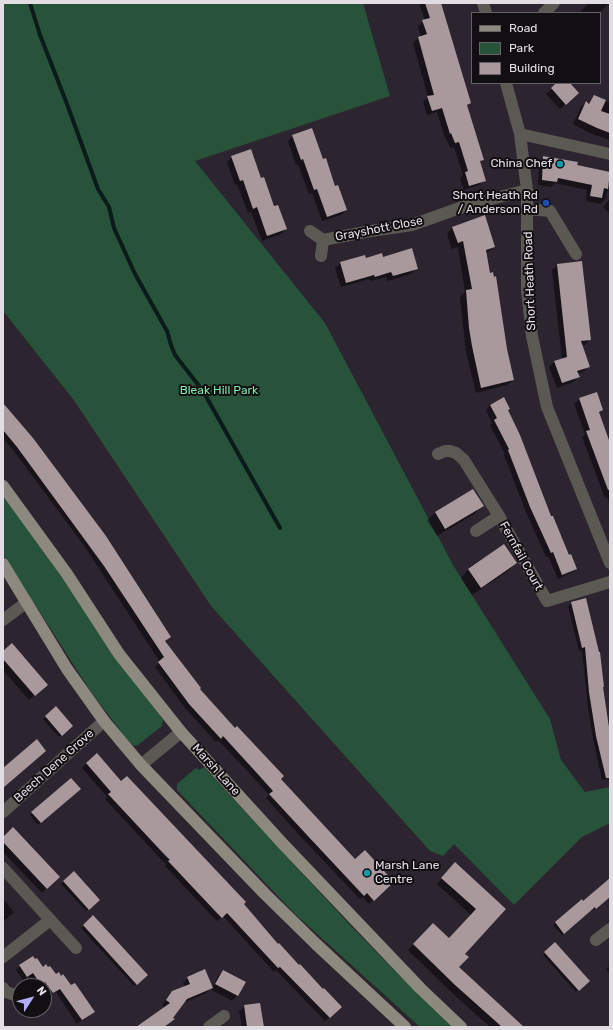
<!DOCTYPE html>
<style>
body{margin:0}
#map{position:relative;width:613px;height:1030px;overflow:hidden;background:#2c242e;font-family:Rubik,sans-serif}
canvas{display:block}
.frame{position:absolute;inset:0;border:4px solid #e2dde3;pointer-events:none}
.legend{position:absolute;left:471px;top:12px;width:130px;height:72px;box-sizing:border-box;background:#120f13;border:1px solid #656166;margin:0;padding:5px 7px;list-style:none;font-size:12px;color:#e2dde3}
.legend li{display:flex;align-items:center;gap:8px;height:20px}
.legend b{width:20px;border:1px solid #656166}
.north{position:absolute;left:12px;top:978px;width:40px;height:40px;box-sizing:border-box;background:#120f13;border:1px solid #656166;border-radius:50%;rotate:54deg;font-size:11px;font-weight:700;line-height:16px;text-align:center;color:#e2dde3}
.north::after{content:'';display:block;margin:auto;width:14px;height:18px;background:#b2adf9;clip-path:polygon(50% 0,100% 100%,50% 72%,0 100%)}
</style>
<div id="map">
<canvas width="613" height="1030"></canvas>
<div class="frame"></div>
<ul class="legend">
<li><b style="height:5px;background:#8e897e"></b>Road</li>
<li><b style="height:11px;background:#26533a"></b>Park</li>
<li><b style="height:11px;background:#a9989c"></b>Building</li>
</ul>
<div class="north">N</div>
</div>
<script>
const ctx = document.querySelector('canvas').getContext('2d');
ctx.lineJoin = 'round';
function paint(path, color) {
  ctx.fillStyle = color;
  ctx.fill(path, 'evenodd');
}
function poly(rows) {
  const path = new Path2D();
  for (const r of rows) {
    path.moveTo(r[0], r[1]);
    for (let i = 2; i < r.length; i += 2) path.lineTo(r[i], r[i + 1]);
  }
  return path;
}
function stroke(path, color, width, dash) {
  ctx.strokeStyle = color;
  ctx.lineWidth = width;
  ctx.lineCap = dash ? 'butt' : 'round';
  ctx.setLineDash(dash || []);
  ctx.stroke(path);
}
function drawText(font, color, halo, rows, align = 'center') {
  ctx.font = font + ' Rubik,sans-serif';
  ctx.lineWidth = 4;
  ctx.setLineDash([]);
  ctx.textBaseline = 'middle';
  ctx.strokeStyle = halo;
  ctx.fillStyle = color;
  for (const [text, x, y, turn = 0] of rows) {
    ctx.save();
    ctx.translate(x, y);
    ctx.rotate((+turn || 0) * Math.PI / 180);
    ctx.textAlign = isNaN(turn) ? turn : align;
    if (halo) ctx.strokeText(text, 0, 0);
    ctx.fillText(text, 0, 0);
    ctx.restore();
  }
}
paint(poly([
 [3,3,363,3,390,96,195,161,325,323,453,565,550,719,561,760,585,792,610,787,610,823,582,837,514,905,454,844,443,856,430,851,211,606,73,399,3,311],
 [3,496,34,537,163,720,162,726,138,745,134,746,129,742,91,692,3,555],
 [204,767,350,925,400,976,455,1027,420,1027,295,914,177,790,177,784,196,768,199,770]
]), '#26533a');
paint(poly([
 [419,3,440,3,470,103,466,107,483,159,479,163,484,180,479,185,464,190,460,178,463,175,454,147,450,148,446,138,445,138,437,112,427,115,423,102,428,97,413,43,418,38,421,37,418,26,425,20],
 [589,3,609,3,599,13,579,13],
 [558,83,569,83,573,98,560,109,546,94],
 [594,96,610,103,610,140,592,134,573,124,581,107,586,102,588,104],
 [293,136,323,160,346,210,341,215,322,221,312,193,309,194,298,164,296,165,288,141],
 [232,157,261,179,286,229,281,234,262,241,251,212,248,213,237,184,235,185,227,162],
 [544,158,576,166,610,173,606,198,601,204,586,201,587,190,555,183,551,187,538,185,539,163],
 [610,199,610,214,603,207],
 [452,228,494,247,488,252,485,254,513,380,507,385,476,393,466,352,460,297,465,292,458,247,452,249,447,234],
 [383,258,416,268,411,274,388,281,386,277,370,281,369,279,341,287,335,268,341,263,365,259],
 [557,265,590,339,585,345,582,345,589,366,584,371,577,374,578,377,573,382,557,388,549,367,554,362,562,359,552,270],
 [580,399,602,410,599,413,610,446,610,505,607,497,605,498,582,437,585,434,574,404],
 [3,404,170,637,165,642,199,689,355,860,389,886,369,904,363,897,360,899,302,838,266,798,269,795,251,775,218,740,216,742,185,708,155,667,160,662,85,547,14,451,3,438],
 [490,405,507,411,550,518,568,556,576,569,571,573,558,579,548,556,546,557,526,512,504,455,505,454,490,425,492,423,486,410],
 [473,490,482,506,474,514,437,536,427,520,435,513],
 [504,546,516,563,508,571,472,595,461,578,468,570],
 [585,599,603,687,610,740,610,778,602,780,593,739,588,708,582,650,579,651,568,606,571,603],
 [3,652,41,690,29,700,3,670],
 [56,708,72,726,59,737,43,719],
 [97,755,121,783,243,904,278,945,340,1007,325,1021,276,970,274,972,223,916,217,921,212,916,165,866,166,864,159,857,105,799,107,797,82,768],
 [77,791,38,825,30,815,32,813],
 [3,838,54,882,42,893,3,852],
 [450,869,505,909,464,954,457,967,523,1027,490,1027,449,990,408,950,433,924,449,939,471,915,437,884],
 [73,872,99,900,86,911,61,884],
 [610,879,610,896,594,910,592,909,562,935,553,925,582,901,583,902],
 [5,901,14,912,3,922,3,902],
 [93,917,147,975,134,986,81,928],
 [555,944,589,981,576,992,543,955],
 [20,966,42,968,56,976,93,1012,77,1024,56,992,49,996,44,989,44,986,41,985,35,986,28,977,23,980,16,970],
 [610,966,610,974,606,969],
 [223,971,244,982,237,996,232,1001,210,989,206,993,183,1003,172,1018,173,1019,165,1027,138,1027,165,1008,162,1005,167,998,173,992,185,987,183,983,188,978,212,988,218,976],
 [245,1006,263,1027,242,1027,239,1011]
]), '#0007');
stroke(poly([
 [30,3,40,35,67,104,98,189,109,207,114,228,135,274,167,331,171,345,175,355,203,391,280,528]
]), '#0b1a1a', 4);
paint(poly([
 [425,3,441,3,471,103,467,105,484,160,480,161,486,181,469,186,465,172,468,171,459,142,455,143,451,133,450,134,442,108,432,111,427,96,434,95,418,37,427,34,422,20,430,18],
 [556,83,570,83,579,93,566,105,551,88],
 [594,95,606,100,601,111,610,114,610,133,597,128,578,119,586,101,589,104],
 [312,128,323,159,326,158,335,186,338,185,347,210,327,217,317,189,314,190,303,159,301,160,292,135],
 [251,149,261,178,264,177,274,206,278,205,287,229,267,236,257,207,253,209,243,180,240,181,231,156],
 [543,156,578,162,577,165,610,172,608,189,604,188,602,198,590,196,592,185,558,178,557,182,542,180],
 [485,215,495,247,486,250,490,273,493,272,494,277,496,276,507,349,514,380,481,388,472,346,469,328,466,290,472,289,463,241,458,243,452,227],
 [412,248,418,269,393,276,391,272,375,277,374,275,346,283,340,262,365,255,366,258,382,253,383,257],
 [582,261,591,340,581,341,590,367,577,371,580,377,562,383,554,361,567,357,557,264],
 [597,392,603,410,599,412,610,443,610,489,608,490,586,431,590,430,579,398],
 [504,397,510,409,508,410,520,435,551,516,553,516,569,555,571,554,577,569,562,575,553,552,551,553,530,507,508,450,509,449,494,420,497,418,490,405],
 [3,403,33,438,106,536,171,637,165,641,201,688,200,689,235,728,237,726,284,776,281,779,355,859,365,850,394,882,374,901,367,893,364,896,306,834,269,794,273,791,255,771,223,736,221,739,189,704,158,662,164,657,104,566,17,447,3,430],
 [473,489,484,506,445,529,435,512],
 [504,544,517,563,481,588,468,569],
 [586,598,599,652,600,652,604,687,603,687,610,734,610,778,606,778,596,736,589,692,585,647,582,648,571,602],
 [12,643,48,685,35,696,3,659,3,651],
 [56,706,73,726,62,736,45,716],
 [37,739,46,751,3,788,3,768],
 [97,753,121,781,127,776,246,902,244,904,278,944,279,943,299,965,300,964,323,989,324,988,342,1007,330,1018,280,967,278,968,227,913,222,918,216,912,168,861,170,860,163,853,108,794,111,792,86,763],
 [71,778,81,789,41,823,31,812],
 [13,827,60,877,47,889,3,842,3,837],
 [455,862,506,909,465,954,469,957,459,967,524,1027,502,1027,455,985,413,944,433,923,449,938,476,909,441,878],
 [74,871,100,900,89,910,63,881],
 [610,878,610,897,596,909,595,907,564,934,555,922,582,899,583,901],
 [93,915,148,975,137,985,83,925],
 [555,942,590,981,579,991,544,952],
 [33,956,35,959,37,958,43,967,46,964,48,967,50,966,56,974,59,972,61,976,63,974,71,985,75,983,95,1012,82,1020,60,989,53,993,45,982,41,985,33,973,27,977,19,965],
 [205,969,213,988,187,999,173,1018,175,1019,164,1027,136,1027,170,1003,166,1000,172,991,190,984,187,977],
 [223,970,246,982,238,996,215,984],
 [260,1003,264,1027,247,1027,244,1005]
]), '#a9989c');
stroke(poly([
 [483,3,486,13],
 [544,13,554,3],
 [506,83,520,134,527,190,527,290,532,336,547,407,610,563],
 [520,134,610,154],
 [527,209,550,211,576,254],
 [310,231,323,240,371,231,412,225,468,205,527,190],
 [321,256,323,240],
 [438,454,445,451,450,451,456,453,464,460,499,516,547,601,610,582],
 [476,531,499,516],
 [3,620,27,602],
 [141,765,181,732],
 [3,812,104,721],
 [3,868,76,948],
 [596,940,610,929],
 [3,957,50,920],
 [3,988,6,992,20,997],
 [209,1027,224,1016]
]), '#5b5953', 12);
stroke(poly([
 [3,486,67,574,119,654,181,732,283,844,420,988,461,1027],
 [3,564,67,669,104,721,141,765,265,894,316,944,405,1027]
]), '#8e897e', 12);
for (const [x, y, r, color] of [
 [560,164,4,"#0f9aa8"],
 [546,203,4,"#1a4fb4"],
 [367,873,4,"#0f9aa8"]
]) {
  const dot = new Path2D();
  dot.arc(x, y, r, 0, 2 * Math.PI);
  ctx.fillStyle = color;
  ctx.fill(dot);
  stroke(dot, '#120f13', 1.5);
}
drawText('12px', '#e2dde3', '#120f13', [
 ["China Chef",552,164],
 ["Short Heath Rd",538,196],
 ["/ Anderson Rd",538,210],
 ["Marsh Lane",375,866,"left"],
 ["Centre",375,880,"left"]
], 'right');
drawText('12px', '#e2dde3', '#120f13', [
 ["Grayshott Close",379,229,-11],
 ["Short Heath Road",530,281,-92],
 ["Fernfail Court",521,556,61],
 ["Beech Dene Grove",54,766,-42],
 ["Marsh Lane",216,770,48]
]);
drawText('12px', '#7fe8ab', '#120f13', [
 ["Bleak Hill Park",219,391]
]);
</script>
